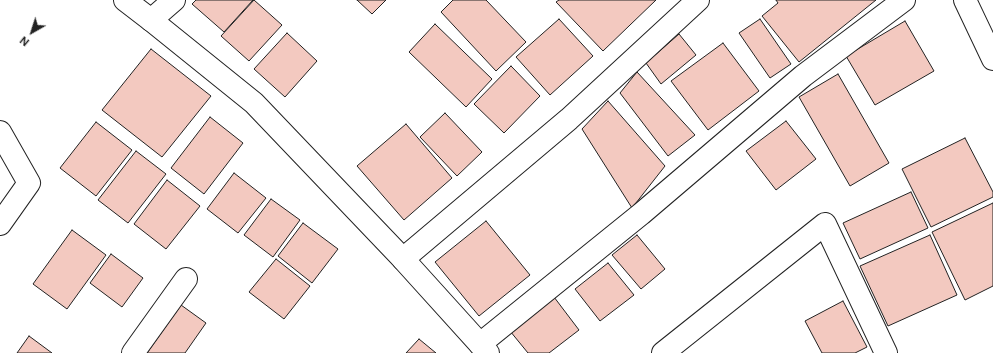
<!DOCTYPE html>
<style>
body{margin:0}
#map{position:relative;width:993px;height:353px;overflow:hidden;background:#fff;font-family:"DM Sans",sans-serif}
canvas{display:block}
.north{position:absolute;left:12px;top:12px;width:40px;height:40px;-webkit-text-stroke:3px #fff;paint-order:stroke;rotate:219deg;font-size:11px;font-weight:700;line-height:16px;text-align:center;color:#222}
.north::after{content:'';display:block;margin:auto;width:14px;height:18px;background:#222;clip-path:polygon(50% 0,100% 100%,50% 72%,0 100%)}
</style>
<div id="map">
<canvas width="993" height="353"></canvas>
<div class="north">N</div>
</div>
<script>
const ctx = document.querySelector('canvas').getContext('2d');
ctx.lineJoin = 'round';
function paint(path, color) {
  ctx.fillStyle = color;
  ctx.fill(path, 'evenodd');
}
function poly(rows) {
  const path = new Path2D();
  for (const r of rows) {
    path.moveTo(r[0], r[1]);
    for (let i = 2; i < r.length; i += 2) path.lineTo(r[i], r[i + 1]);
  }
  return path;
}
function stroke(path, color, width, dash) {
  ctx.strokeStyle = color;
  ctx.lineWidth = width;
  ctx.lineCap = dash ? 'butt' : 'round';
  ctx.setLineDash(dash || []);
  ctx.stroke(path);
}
const building = poly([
 [196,0,253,0,224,32,192,4,196,0],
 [254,0,282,25,249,61,221,36,254,0],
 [357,0,386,0,372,14,357,0],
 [453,0,486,0,526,42,496,71,441,12,453,0],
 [559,0,656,0,603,51,556,2,559,0],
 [776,0,876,0,799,62,762,16,778,3,776,0],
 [559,19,593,56,550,95,516,57,559,19],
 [760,19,791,64,770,78,739,33,760,19],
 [905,21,934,71,875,105,846,56,905,21],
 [435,24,492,79,466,107,409,52,435,24],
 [287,33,317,61,285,97,254,69,287,33],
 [679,34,696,55,661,84,646,63,679,34],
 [723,43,759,91,708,130,671,81,723,43],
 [151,49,211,96,162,157,102,110,151,49],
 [511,66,540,96,504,133,474,104,511,66],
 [637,72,695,135,668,156,620,93,637,72],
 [838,74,889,163,850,186,799,97,838,74],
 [608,101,665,166,632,208,582,129,608,101],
 [445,113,482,152,457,176,420,137,445,113],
 [210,117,243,143,204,194,171,168,210,117],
 [786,121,816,159,776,190,746,151,786,121],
 [96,122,132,150,96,196,60,168,96,122],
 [406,124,452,178,404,220,357,166,406,124],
 [965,138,993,192,993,197,931,227,902,169,965,138],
 [136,151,166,174,128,223,98,200,136,151],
 [234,173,266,198,238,233,207,209,234,173],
 [167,180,200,206,166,249,134,224,167,180],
 [911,192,928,228,860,259,843,223,911,192],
 [271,199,300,220,273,257,244,235,271,199],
 [993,203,993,286,965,300,932,232,993,203],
 [486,221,530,275,479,316,435,262,486,221],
 [303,223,338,249,312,283,278,256,303,223],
 [72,230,106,255,67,309,33,284,72,230],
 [637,235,665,269,641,289,612,255,637,235],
 [930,235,957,295,888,326,860,266,930,235],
 [111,254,143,278,122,307,90,283,111,254],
 [276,259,310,286,284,319,249,292,276,259],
 [608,263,634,295,600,321,575,289,608,263],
 [554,297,579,330,549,353,528,353,510,331,554,297],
 [843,301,867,347,855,353,822,353,805,321,843,301],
 [181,305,206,323,185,353,147,353,181,305],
 [29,336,52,353,17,353,29,336],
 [419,339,436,353,406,353,419,339]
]);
paint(building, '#f3c9c0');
stroke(building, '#222', 1);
const minor = poly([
 [151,20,174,0],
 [0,132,29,183,0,224],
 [403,259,569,119,698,0],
 [480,344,641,214,803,76,904,0],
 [133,353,186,279],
 [663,353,825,224,886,353]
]);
const secondary = poly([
 [125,0,151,20,254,103,403,259,488,353]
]);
const primary = poly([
 [965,0,993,59]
]);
stroke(minor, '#222', 24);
stroke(secondary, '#222', 24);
stroke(primary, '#222', 24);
stroke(minor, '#fff', 22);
stroke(secondary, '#fff', 22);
stroke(primary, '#fff', 22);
</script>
